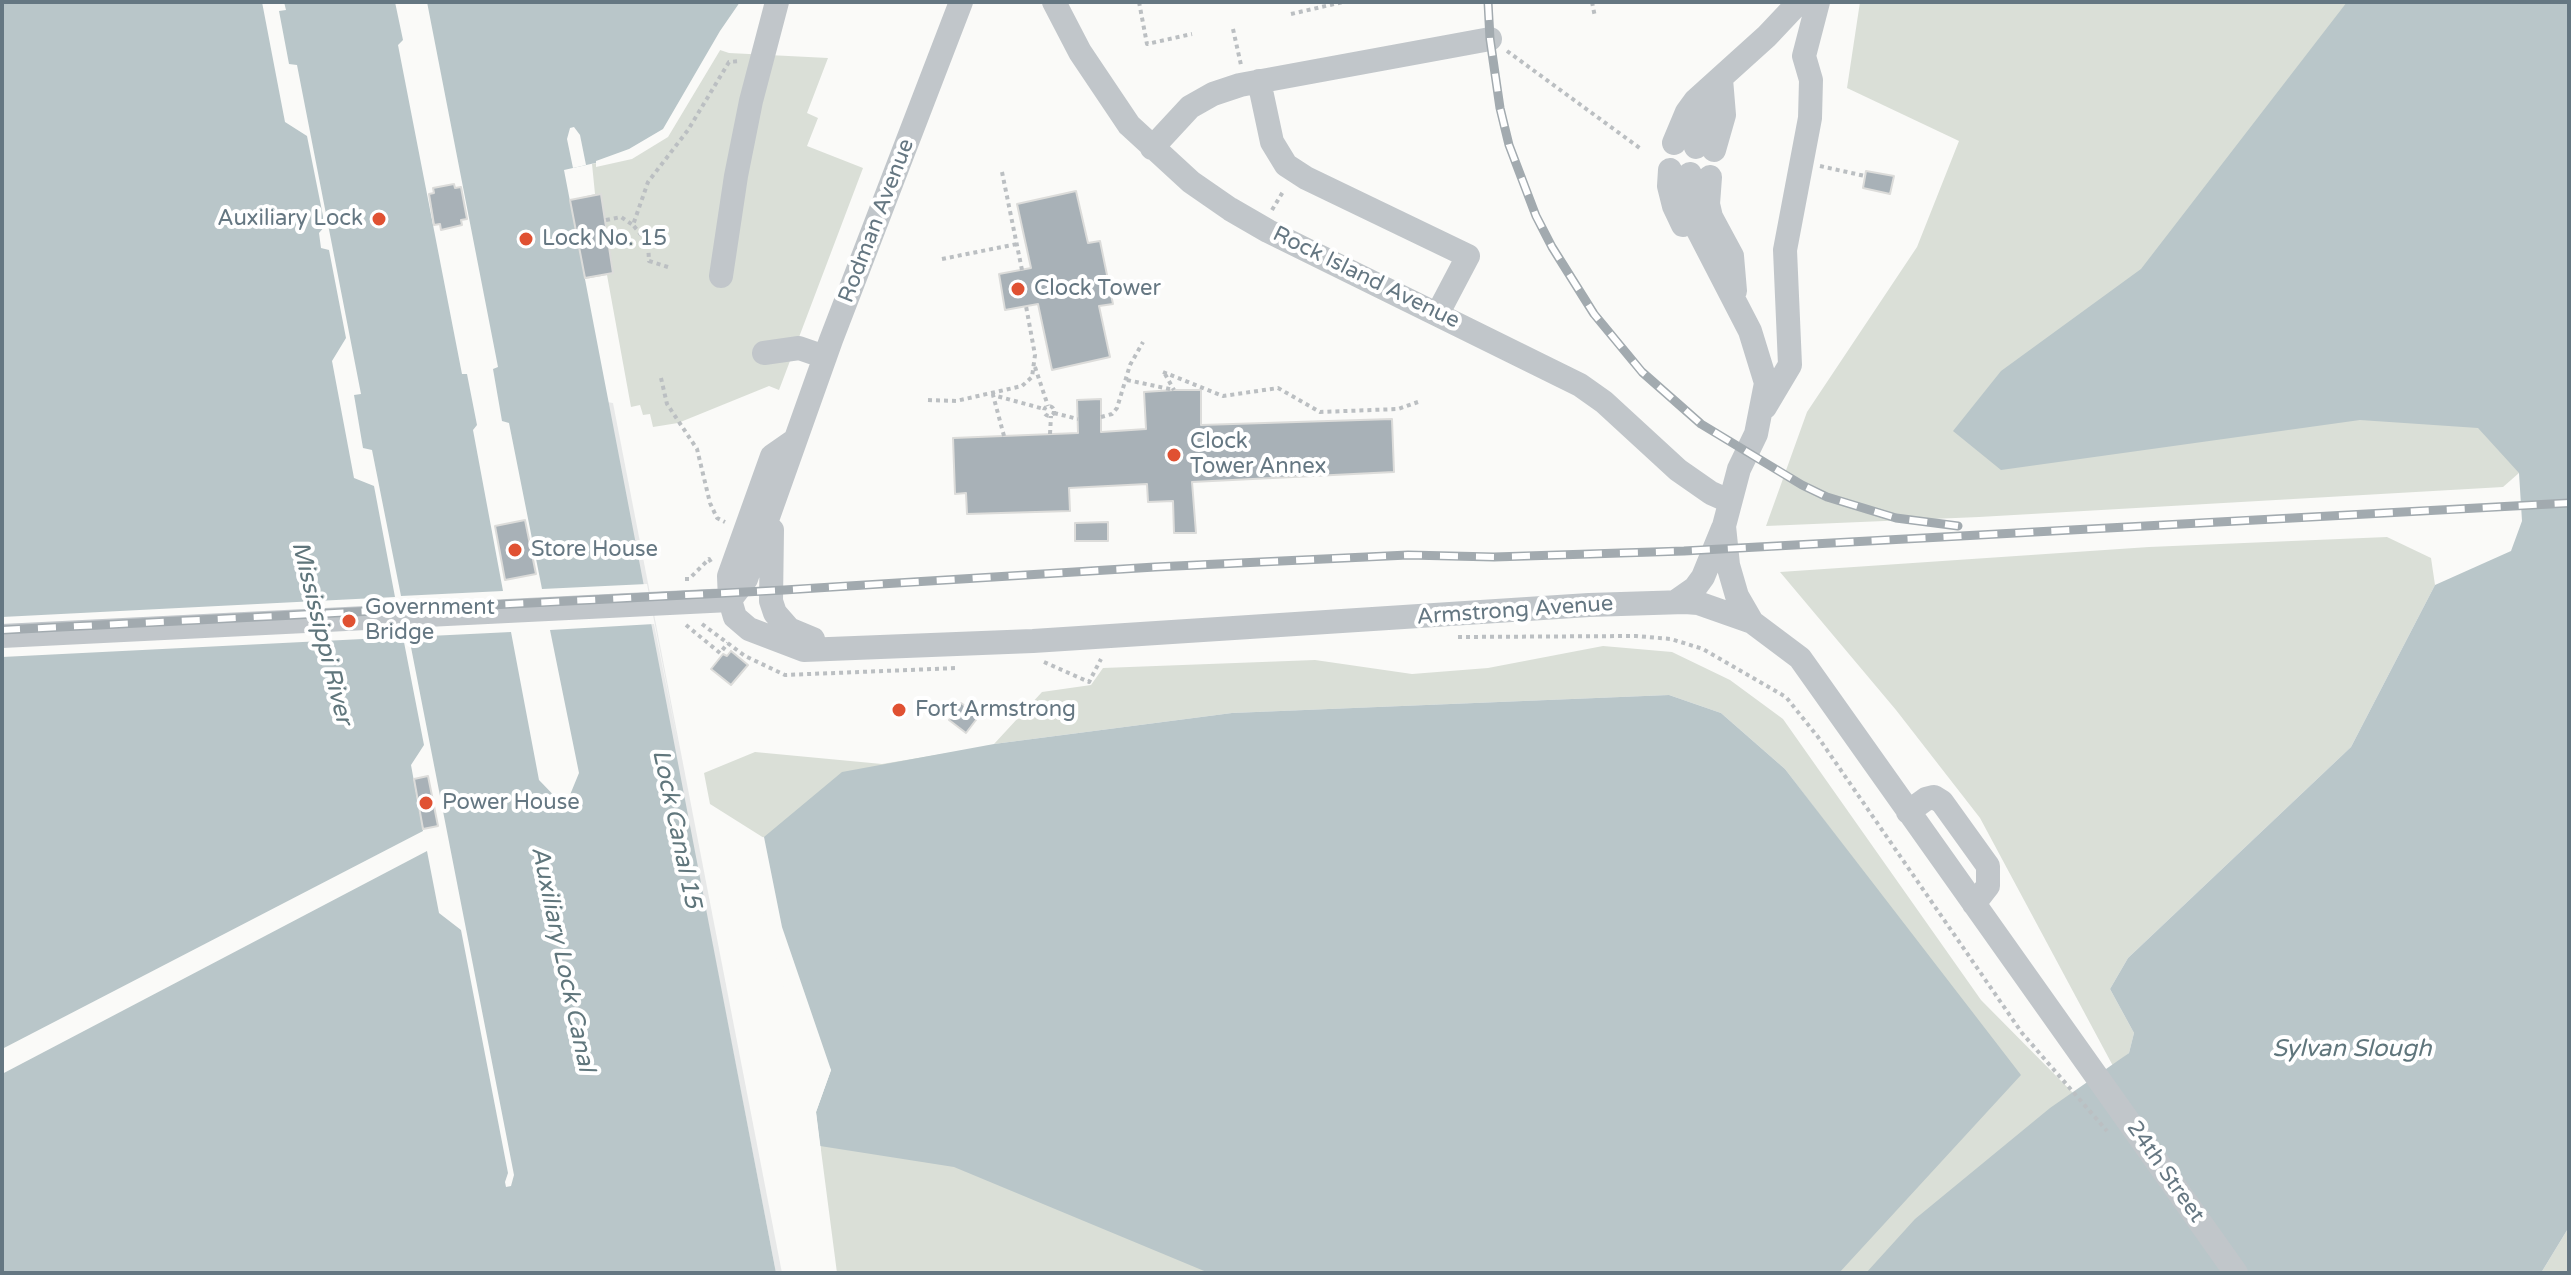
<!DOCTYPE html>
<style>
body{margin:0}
#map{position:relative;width:2571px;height:1275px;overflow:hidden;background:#fafaf8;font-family:"Varela Round",sans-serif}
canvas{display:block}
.frame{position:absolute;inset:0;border:4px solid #657782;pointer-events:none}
</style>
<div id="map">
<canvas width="2571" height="1275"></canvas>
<div class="frame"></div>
</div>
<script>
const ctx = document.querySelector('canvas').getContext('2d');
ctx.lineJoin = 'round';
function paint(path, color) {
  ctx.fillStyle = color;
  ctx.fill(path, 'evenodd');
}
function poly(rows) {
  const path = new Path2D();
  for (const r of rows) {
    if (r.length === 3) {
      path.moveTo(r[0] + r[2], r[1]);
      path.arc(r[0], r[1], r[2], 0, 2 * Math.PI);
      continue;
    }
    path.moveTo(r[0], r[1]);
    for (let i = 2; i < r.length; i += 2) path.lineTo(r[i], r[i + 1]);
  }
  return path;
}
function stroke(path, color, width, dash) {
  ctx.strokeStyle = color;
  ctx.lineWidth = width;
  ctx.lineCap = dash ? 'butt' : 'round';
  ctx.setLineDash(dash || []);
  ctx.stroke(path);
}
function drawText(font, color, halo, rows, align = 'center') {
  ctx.font = font + ' "Varela Round",sans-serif';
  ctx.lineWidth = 8;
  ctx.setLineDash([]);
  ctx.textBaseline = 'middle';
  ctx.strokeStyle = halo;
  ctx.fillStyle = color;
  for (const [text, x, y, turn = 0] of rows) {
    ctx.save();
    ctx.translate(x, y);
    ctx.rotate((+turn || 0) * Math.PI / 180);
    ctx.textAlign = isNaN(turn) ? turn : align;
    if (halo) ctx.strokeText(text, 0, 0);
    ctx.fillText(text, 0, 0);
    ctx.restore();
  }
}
paint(poly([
 [607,402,613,403,782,1273,776,1273]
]), '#e8e9e9');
paint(poly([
 [1860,2,2569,2,2519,473,2503,487,1979,517,1766,526,1807,412,1917,247,1959,141,1847,88],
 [717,49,729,53,828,58,807,113,818,118,807,146,863,168,779,390,769,386,678,423,653,427,650,414,643,415,640,405,631,407,607,275,585,279,570,200,595,194,592,164,631,155],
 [2387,537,2431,558,2435,585,2351,747,2128,958,2110,989,2134,1033,2129,1053,2113,1066,1980,818,1896,710,1780,572,2149,547],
 [1603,646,1672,652,1730,680,1783,719,1981,1000,2074,1094,1889,1273,1679,1273,1952,989,1785,769,1721,713,1669,695,1232,713,994,744,1042,692,1091,685,1103,668,1315,660,1412,674,1488,668],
 [755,752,882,764,948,753,764,838,710,804,704,773],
 [816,1112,1417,1273,837,1273],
 [2569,1227,2569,1273,2541,1273]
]), '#dadfd7');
paint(poly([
 [2,2,745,2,665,135,631,155,564,170,776,1273,2,1273],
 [2347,2,2569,2,2569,1227,2541,1273,1866,1273,1915,1219,2050,1108,2129,1053,2134,1033,2110,989,2128,958,2351,747,2435,585,2511,551,2522,521,2519,473,2478,428,2360,420,2001,470,1953,431,2001,371,2141,269],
 [1669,695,1721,713,1785,769,2021,1075,1839,1273,1209,1273,954,1167,820,1146,816,1112,831,1070,794,1008,754,862,764,837,842,772,994,744,1232,713]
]), '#b9c6c9');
paint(poly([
 [262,2,284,2,286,10,279,11,289,64,297,65,361,394,354,395,363,448,372,450,401,596,503,591,473,430,477,425,467,374,462,374,398,45,403,40,395,2,427,2,498,367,493,369,502,421,509,423,542,589,647,584,680,754,654,624,550,630,579,773,565,807,539,780,511,632,409,637,514,1175,511,1186,506,1187,505,1182,508,1173,461,930,439,913,427,851,2,1074,2,1049,423,831,411,765,424,745,403,637,2,657,2,617,395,597,374,486,354,478,332,361,346,338,329,250,321,248,319,233,325,226,307,136,285,122],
 [740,2,749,2,668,137,632,159,596,167,596,161,629,149,663,129,720,31],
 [574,127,580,135,586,165,573,168,567,139,570,128],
 [764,837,782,927,831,1070,816,1112,821,1151,816,1147,812,1112,827,1070,790,1009,750,863,759,839]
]), '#fafaf8');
const building = poly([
 [1866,171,1894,176,1890,194,1863,188,1866,171],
 [454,184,455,188,461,187,467,219,461,220,462,225,441,230,440,224,434,225,429,194,434,193,433,188,454,184],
 [1076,191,1088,243,1100,241,1113,304,1099,306,1110,357,1052,370,1038,304,1005,310,999,274,1031,268,1017,204,1076,191],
 [601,194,613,273,585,278,570,200,601,194],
 [1174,390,1201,390,1201,425,1392,419,1394,472,1192,482,1196,533,1174,533,1173,501,1148,502,1147,484,1069,488,1070,511,967,514,966,493,955,494,953,438,1078,433,1077,400,1101,399,1101,432,1146,429,1144,392,1174,390],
 [525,520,536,574,505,580,495,526,525,520],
 [1108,522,1108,541,1075,541,1075,523,1108,522],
 [731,651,748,665,731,685,711,669,723,654,727,656,731,651],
 [961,703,979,716,966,733,949,720,961,703],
 [428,776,438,826,423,829,414,779,428,776]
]);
paint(building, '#a8b1b7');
stroke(building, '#dcdcda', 2);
stroke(poly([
 [1139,2,1147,44,1192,34],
 [1592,2,1595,17],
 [1291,14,1343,2],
 [1233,29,1241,65],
 [1507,51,1641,149],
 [1820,166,1865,176],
 [1002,172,1022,270],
 [1272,210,1284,190],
 [606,220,621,217,633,225],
 [942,259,1017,244],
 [668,267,649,261,648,243,633,225,648,182,688,130,729,62,740,61],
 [1035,367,1048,406],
 [1163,372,1223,396,1278,388,1320,412,1398,409,1418,402],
 [1165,374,1174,390],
 [661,378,667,404,697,449,710,503,717,518,725,522],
 [1127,380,1174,390],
 [928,400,956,401,1022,386,1032,377,1035,355,1026,306],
 [1049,411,5],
 [1054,413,1078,419],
 [1101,417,1112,414,1117,408,1130,365,1143,342],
 [1050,434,1051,416],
 [1004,436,993,395,1044,409],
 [685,579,689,579,709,559,711,562],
 [702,624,745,656,785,675,958,668],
 [686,625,720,653,728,643],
 [1458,637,1636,636,1671,639,1703,649,1786,697,1818,737,2022,1033,2107,1131],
 [1044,662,1089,682,1101,659]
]), '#bbbfc2', 4, [4, 4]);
stroke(poly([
 [1054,2,1080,52,1129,125,1191,182,1230,209,1268,231,1580,385,1604,402,1678,470,1711,493,1729,501],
 [1259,81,1272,142,1286,165,1306,178,1468,256,1438,313],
 [1674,143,1687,112,1695,101,1767,36,1799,2],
 [1696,147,1712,103],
 [1152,148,1190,107,1213,94,1240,85,1490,39],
 [1714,150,1724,115,1721,79],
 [1670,170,1669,186,1674,206,1683,225],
 [1690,174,1687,209,1750,331,1766,383,1756,434,1739,469,1724,526,1728,565,1737,596,1752,622],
 [1710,177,1708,204,1711,217,1732,256,1735,291],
 [721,276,736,176,751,101,777,2],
 [764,353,799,348,825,357],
 [1765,407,1790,365,1785,250,1810,118,1811,80,1804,56,1818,2],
 [795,440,772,456,729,576,730,600,735,617,749,629,804,650,1033,641,1589,605,1685,602,1698,603,1752,622,1800,658,2236,1273],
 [772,530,771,601,775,613,789,629,813,639],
 [730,600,746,579,831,340,961,2],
 [1675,602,1695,588,1703,577,1723,528],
 [2,636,730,600],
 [1908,812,1926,799,1934,797,1942,802,1988,866,1988,886,1974,904]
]), '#c1c6ca', 24);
const rail = poly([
 [1488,2,1490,39,1500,108,1509,145,1536,216,1552,247,1594,314,1642,372,1701,424,1802,485,1827,497,1896,518,1958,526],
 [2,630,784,590,1155,567,1408,555,1494,557,1684,551,2569,503]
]);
stroke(rail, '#a2aaaf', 9);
stroke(rail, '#fff', 6, [18]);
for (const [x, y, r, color] of [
 [379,219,8,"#e05132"],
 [526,239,8,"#e05132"],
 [1018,289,8,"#e05132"],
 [1174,455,8,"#e05132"],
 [515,550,8,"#e05132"],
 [349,621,8,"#e05132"],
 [899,710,8,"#e05132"],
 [426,803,8,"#e05132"]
]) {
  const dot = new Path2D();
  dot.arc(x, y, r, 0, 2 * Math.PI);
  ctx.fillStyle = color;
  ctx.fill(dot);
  stroke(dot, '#fff', 3);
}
drawText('22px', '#657782', '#fff', [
 ["Auxiliary Lock",363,219,"right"],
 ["Lock No. 15",542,239],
 ["Clock Tower",1034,289],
 ["Clock",1190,442],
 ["Tower Annex",1190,467],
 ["Store House",531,550],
 ["Government",365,608],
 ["Bridge",365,633],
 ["Fort Armstrong",915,710],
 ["Power House",442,803]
], 'left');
drawText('22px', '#657782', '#fff', [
 ["Rodman Avenue",877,221,-69],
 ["Rock Island Avenue",1366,278,26],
 ["Armstrong Avenue",1515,611,-4],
 ["24th Street",2165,1172,55]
]);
drawText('italic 24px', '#60767c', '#fff', [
 ["Mississippi River",321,633,76],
 ["Lock Canal 15",676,829,78],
 ["Auxiliary Lock Canal",562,959,78],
 ["Sylvan Slough",2352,1050]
]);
</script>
